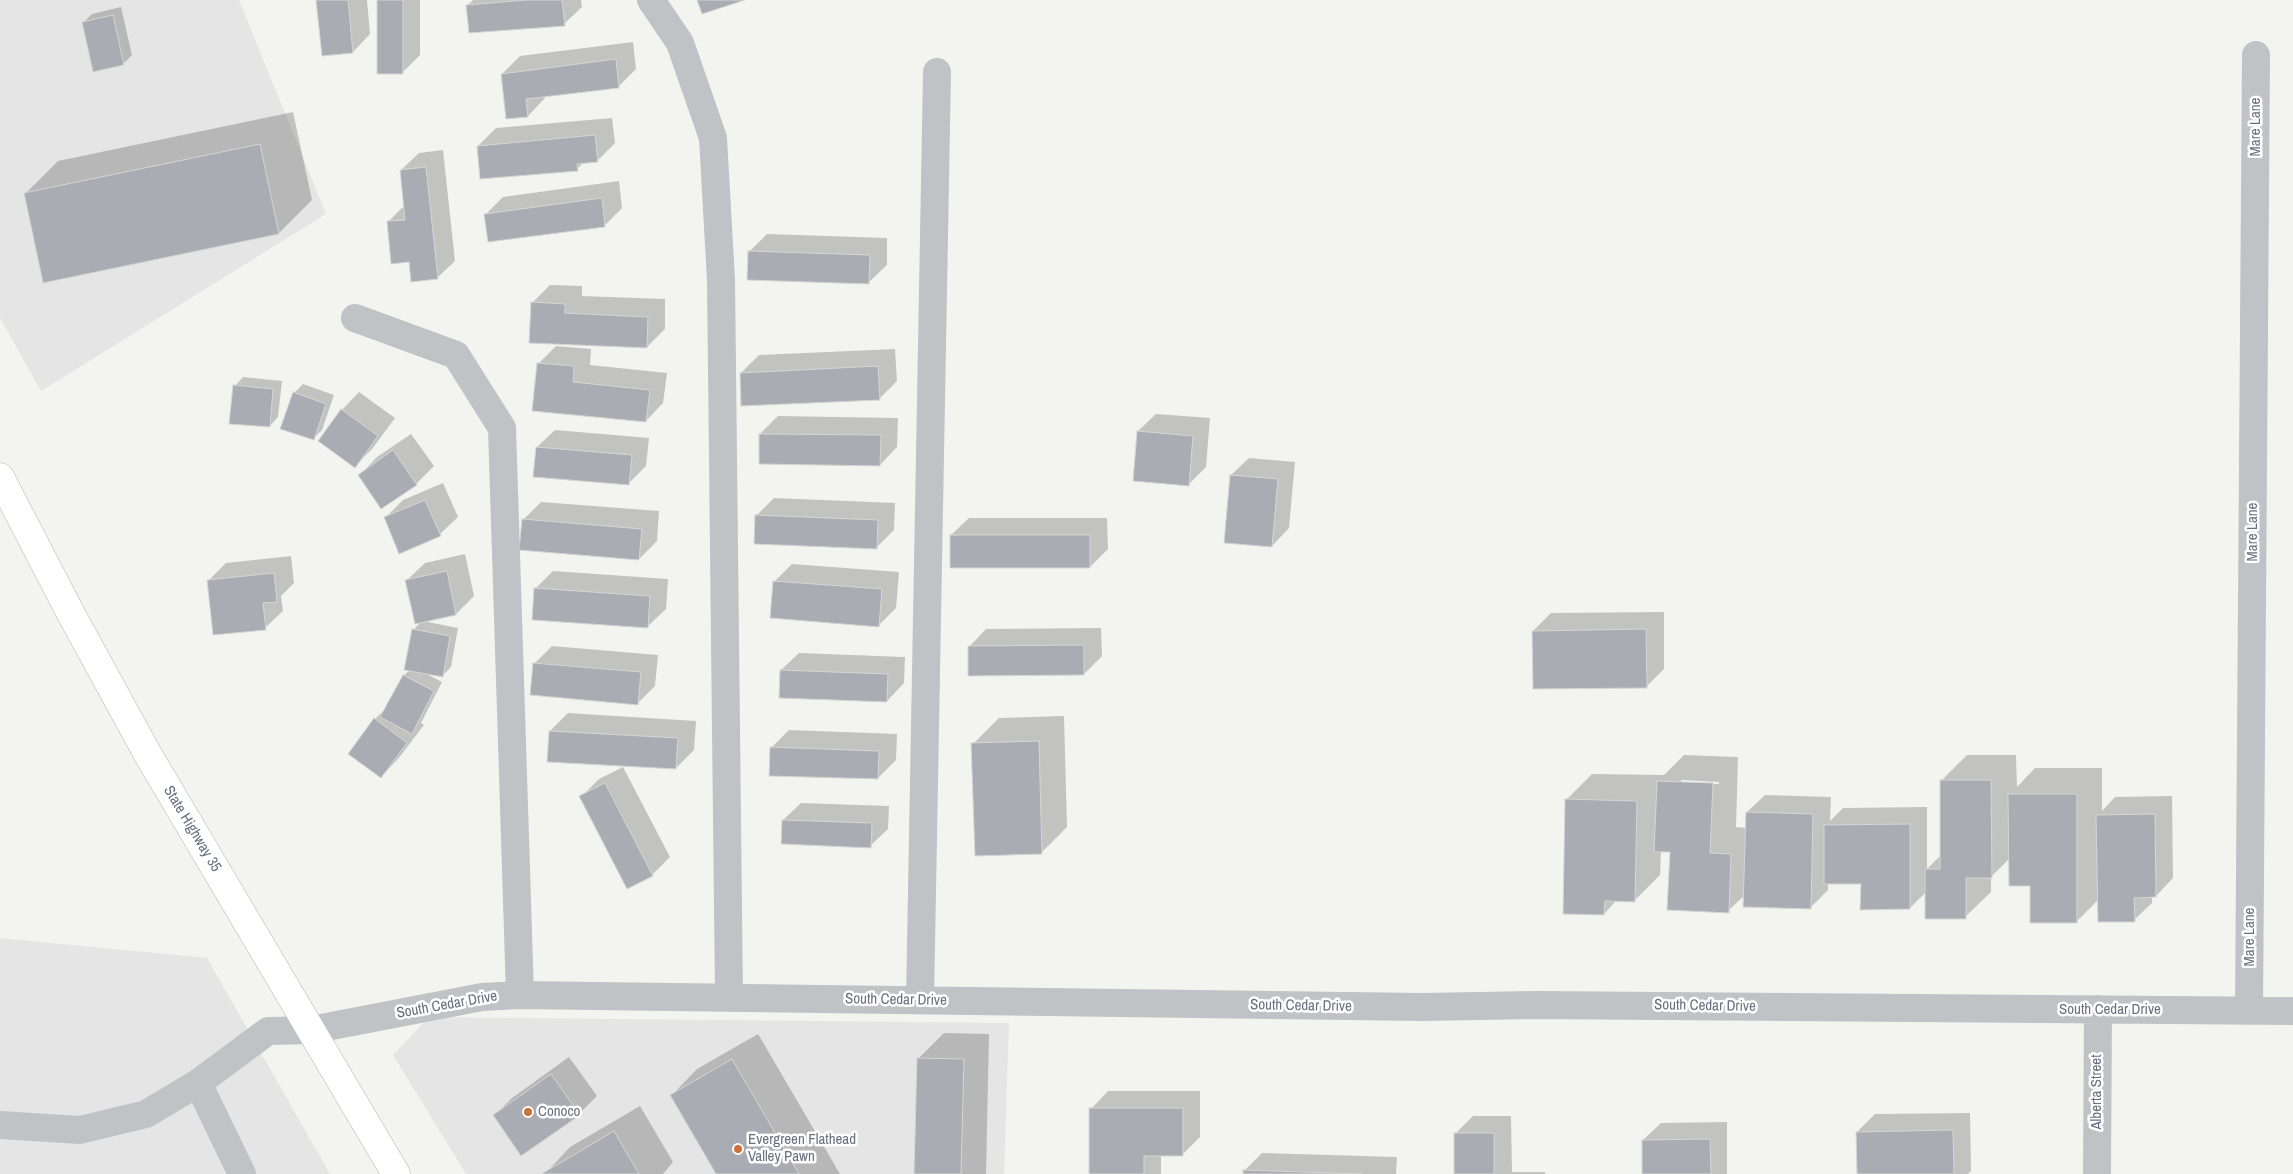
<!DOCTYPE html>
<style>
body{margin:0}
canvas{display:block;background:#f3f4f0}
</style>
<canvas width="2293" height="1174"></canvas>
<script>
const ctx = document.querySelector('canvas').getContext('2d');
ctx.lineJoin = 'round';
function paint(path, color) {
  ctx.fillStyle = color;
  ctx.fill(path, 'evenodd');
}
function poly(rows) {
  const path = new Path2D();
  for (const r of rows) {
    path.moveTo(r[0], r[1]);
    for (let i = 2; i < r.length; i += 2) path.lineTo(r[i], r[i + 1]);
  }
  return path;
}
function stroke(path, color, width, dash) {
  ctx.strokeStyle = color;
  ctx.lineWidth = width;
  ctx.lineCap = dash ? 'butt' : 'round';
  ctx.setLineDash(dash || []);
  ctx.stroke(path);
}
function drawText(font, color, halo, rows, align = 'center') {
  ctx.font = font + ' "Archivo Narrow",sans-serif';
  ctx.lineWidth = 5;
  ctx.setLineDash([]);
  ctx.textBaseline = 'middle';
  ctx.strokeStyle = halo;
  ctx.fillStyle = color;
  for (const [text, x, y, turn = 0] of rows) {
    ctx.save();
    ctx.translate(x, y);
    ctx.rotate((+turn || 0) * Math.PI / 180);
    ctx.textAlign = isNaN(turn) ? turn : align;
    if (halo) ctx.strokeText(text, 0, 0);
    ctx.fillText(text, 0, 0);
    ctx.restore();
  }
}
paint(poly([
 [0,0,239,0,326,214,41,391,0,318],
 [0,938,207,958,330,1174,0,1174],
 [429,1017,1009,1023,1004,1174,466,1174,393,1055]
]), '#e4e5e4');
paint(poly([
 [317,0,367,0,370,34,353,52],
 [378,0,420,0,420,55,402,73],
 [473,0,581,0,582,7,564,24,468,5],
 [121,7,132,55,123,64,83,23,92,14],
 [633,42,636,69,619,86,545,95,545,98,528,116,502,74,520,56],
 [293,112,312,200,279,233,25,194,58,161],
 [612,118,615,143,597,161,584,162,577,169,478,146,496,128],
 [443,150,455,261,437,278,410,260,388,222,405,205,401,170,419,153],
 [619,181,622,208,605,225,486,214,503,197],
 [767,234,887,238,887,265,869,282,749,252],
 [550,285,582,286,582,296,665,299,665,329,647,347,532,303],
 [556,346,591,349,590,365,667,373,663,403,646,421,538,364],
 [895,349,897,381,879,399,741,373,759,355],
 [243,377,282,381,278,417,270,426,235,386],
 [303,384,334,395,322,430,314,438,294,393],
 [359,392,395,418,372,449,354,467,320,440,342,410],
 [1156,414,1210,418,1206,467,1188,485,1138,431],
 [778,416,898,418,897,447,880,465,760,434],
 [555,430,649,438,646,466,628,484,537,447],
 [411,434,434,466,416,484,360,475,377,457],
 [1249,458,1295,462,1289,528,1272,546,1231,475],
 [443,483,458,517,440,534,385,518,403,500],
 [774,498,895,503,894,530,876,548,756,516],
 [541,502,659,511,657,541,639,559,523,520],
 [969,518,1107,518,1108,549,1090,567,951,535],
 [465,554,474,596,456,614,423,621,458,628,451,667,442,676,425,673,442,682,421,723,424,725,398,759,381,777,375,719,388,706,404,675,410,670,413,630,422,621,407,580,425,563],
 [291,556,294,583,281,596,283,611,265,628,209,580,226,563],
 [792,564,899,572,896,608,879,625,774,582],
 [553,571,668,579,666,609,648,626,535,589],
 [1664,612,1664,669,1647,686,1533,631,1551,613],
 [1101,628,1102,656,1084,674,969,647,986,629],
 [552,646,658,655,655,686,637,704,534,664],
 [799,653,905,657,904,683,887,701,781,670],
 [568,713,696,721,694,750,676,768,550,731],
 [1064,716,1067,827,1041,853,973,744,999,718],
 [789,730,897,734,896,760,878,778,771,748],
 [1684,755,1738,757,1736,827,1747,828,1747,812,1765,795,1831,797,1830,821,1843,808,1927,807,1927,869,1941,855,1941,781,1967,755,2016,755,2017,787,2035,768,2102,768,2102,811,2115,797,2172,796,2173,878,2156,896,2152,896,2152,903,2134,920,2099,899,2077,921,2031,885,2010,858,1991,877,1991,892,1965,917,1926,892,1910,908,1862,882,1828,883,1828,890,1810,908,1745,895,1728,911,1671,851,1661,851,1660,875,1634,901,1617,900,1604,914,1566,800,1592,774,1664,775],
 [1681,780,1719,782,1719,784,1681,783],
 [623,767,670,857,652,875,581,797,599,779],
 [801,803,889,806,888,829,870,846,783,820],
 [944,1033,989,1034,986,1174,916,1174,918,1059],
 [758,1034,840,1174,717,1174,672,1095,697,1069],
 [569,1057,597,1096,579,1114,495,1115,512,1098],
 [1108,1091,1200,1091,1200,1137,1183,1154,1161,1154,1161,1174,1091,1174,1091,1109],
 [640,1106,673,1162,663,1174,545,1174,570,1147],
 [1970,1113,1971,1171,1968,1174,1858,1174,1857,1132,1875,1114],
 [1473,1116,1511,1116,1512,1172,1545,1172,1545,1174,1456,1174,1455,1134],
 [1727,1122,1727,1174,1644,1174,1643,1140,1661,1123],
 [1262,1153,1397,1157,1396,1174,1244,1174,1244,1171]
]), '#0003');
const building = poly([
 [316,0,348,0,353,53,322,56,316,0],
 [377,0,403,0,403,74,377,74,377,0],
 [527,0,562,0,565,26,469,33,466,5,527,0],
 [697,0,745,0,702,14,697,0],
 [113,15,124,65,93,72,82,22,113,15],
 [616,59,619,88,526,99,528,117,506,119,501,74,616,59],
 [595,135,598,162,577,164,578,171,480,179,477,146,595,135],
 [260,144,279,234,43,283,24,193,260,144],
 [426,167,438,279,411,282,409,262,391,264,387,221,405,220,400,170,426,167],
 [602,198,605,227,488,242,484,214,602,198],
 [748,251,870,255,869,284,747,280,748,251],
 [531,302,565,304,565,313,648,317,647,348,529,343,531,302],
 [537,363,574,366,573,382,650,390,646,422,532,411,537,363],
 [878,366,880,400,741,406,740,373,878,366],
 [233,385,273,389,270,427,229,424,233,385],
 [293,392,326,404,314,440,280,429,293,392],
 [341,409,378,436,355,468,318,441,341,409],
 [1137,431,1193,436,1189,486,1133,481,1137,431],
 [759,434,881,435,880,466,759,464,759,434],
 [536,447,632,455,629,485,533,477,536,447],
 [393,450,417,485,381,509,358,475,393,450],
 [1230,475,1278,479,1272,547,1224,543,1230,475],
 [425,500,441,536,399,554,384,517,425,500],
 [755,515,878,520,877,549,754,544,755,515],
 [522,519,642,529,639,560,519,550,522,519],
 [950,535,1090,535,1090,568,950,568,950,535],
 [447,571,456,615,415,624,405,580,447,571],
 [274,573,277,602,263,603,266,630,213,635,207,580,274,573],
 [773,581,882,589,879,627,770,618,773,581],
 [534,588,650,596,648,628,532,620,534,588],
 [412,629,450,636,443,677,404,670,412,629],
 [1646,629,1647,688,1533,689,1532,631,1646,629],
 [1084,645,1084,675,968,676,968,646,1084,645],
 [533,663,641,672,638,705,530,695,533,663],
 [780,670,888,674,887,702,779,698,780,670],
 [403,675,434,691,412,734,380,717,403,675],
 [374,718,407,743,381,778,348,754,374,718],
 [549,731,678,738,676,769,547,762,549,731],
 [1039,741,1042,854,975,856,971,743,1039,741],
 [770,747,879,751,878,779,769,776,770,747],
 [1940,780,1991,780,1992,878,1966,878,1966,919,1925,919,1925,869,1940,869,1940,780],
 [1657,781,1713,783,1710,853,1731,854,1729,913,1667,910,1670,852,1654,852,1657,781],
 [605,783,653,876,627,889,579,796,605,783],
 [2008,794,2077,794,2077,923,2030,923,2030,886,2009,886,2008,794],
 [1565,799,1637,801,1635,902,1605,901,1604,915,1563,914,1565,799],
 [1746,812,1813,814,1811,909,1743,907,1746,812],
 [2155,814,2156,897,2134,898,2135,922,2098,922,2096,815,2155,814],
 [782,820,872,823,871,848,781,844,782,820],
 [1910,824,1910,909,1860,910,1861,884,1824,884,1824,825,1910,824],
 [917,1058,964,1059,961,1174,914,1174,917,1058],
 [732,1059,799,1174,716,1174,670,1095,732,1059],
 [551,1074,580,1115,521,1156,493,1115,551,1074],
 [1089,1108,1183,1108,1183,1156,1144,1156,1144,1174,1089,1174,1089,1108],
 [1953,1130,1954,1174,1857,1174,1856,1132,1953,1130],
 [614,1131,639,1174,543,1174,543,1173,614,1131],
 [1454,1133,1494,1133,1494,1174,1454,1174,1454,1133],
 [1710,1139,1711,1174,1642,1174,1642,1140,1710,1139],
 [1243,1170,1362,1174,1243,1174,1243,1170]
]);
paint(building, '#a9adb3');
stroke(building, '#d5d5d3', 1);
const major = poly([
 [0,477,70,612,147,753,396,1174]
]);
stroke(major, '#b1b4b8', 29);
stroke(poly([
 [651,0,680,43,713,138,721,280,729,997],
 [355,318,456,355,502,428,520,995],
 [920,1000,937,72],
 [2249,1010,2256,55],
 [0,1125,80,1130,146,1114,198,1083],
 [242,1174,198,1083,268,1031,311,1030,482,997,520,995,1422,1007,1535,1005,2293,1011],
 [2097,1174,2098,1009]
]), '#c0c2c5', 28);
stroke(major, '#fff', 28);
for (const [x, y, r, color] of [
 [528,1112,5,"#cc7139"],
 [738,1149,5,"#cc7139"]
]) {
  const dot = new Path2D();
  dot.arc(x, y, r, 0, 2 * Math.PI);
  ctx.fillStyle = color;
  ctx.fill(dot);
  stroke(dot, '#fff', 2);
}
drawText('15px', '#67707e', '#fff', [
 ["Mare Lane",2256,127,-90],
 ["Mare Lane",2253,532,-90],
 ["State Highway 35",192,829,59],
 ["Mare Lane",2250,937,-90],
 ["South Cedar Drive",896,1000,1],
 ["South Cedar Drive",447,1005,-10],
 ["South Cedar Drive",1301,1006,1],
 ["South Cedar Drive",1705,1006,1],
 ["South Cedar Drive",2110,1010],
 ["Alberta Street",2097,1092,-90]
]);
drawText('15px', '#67707e', '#fff', [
 ["Conoco",538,1112],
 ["Evergreen Flathead",748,1140],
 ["Valley Pawn",748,1157]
], 'left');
</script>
